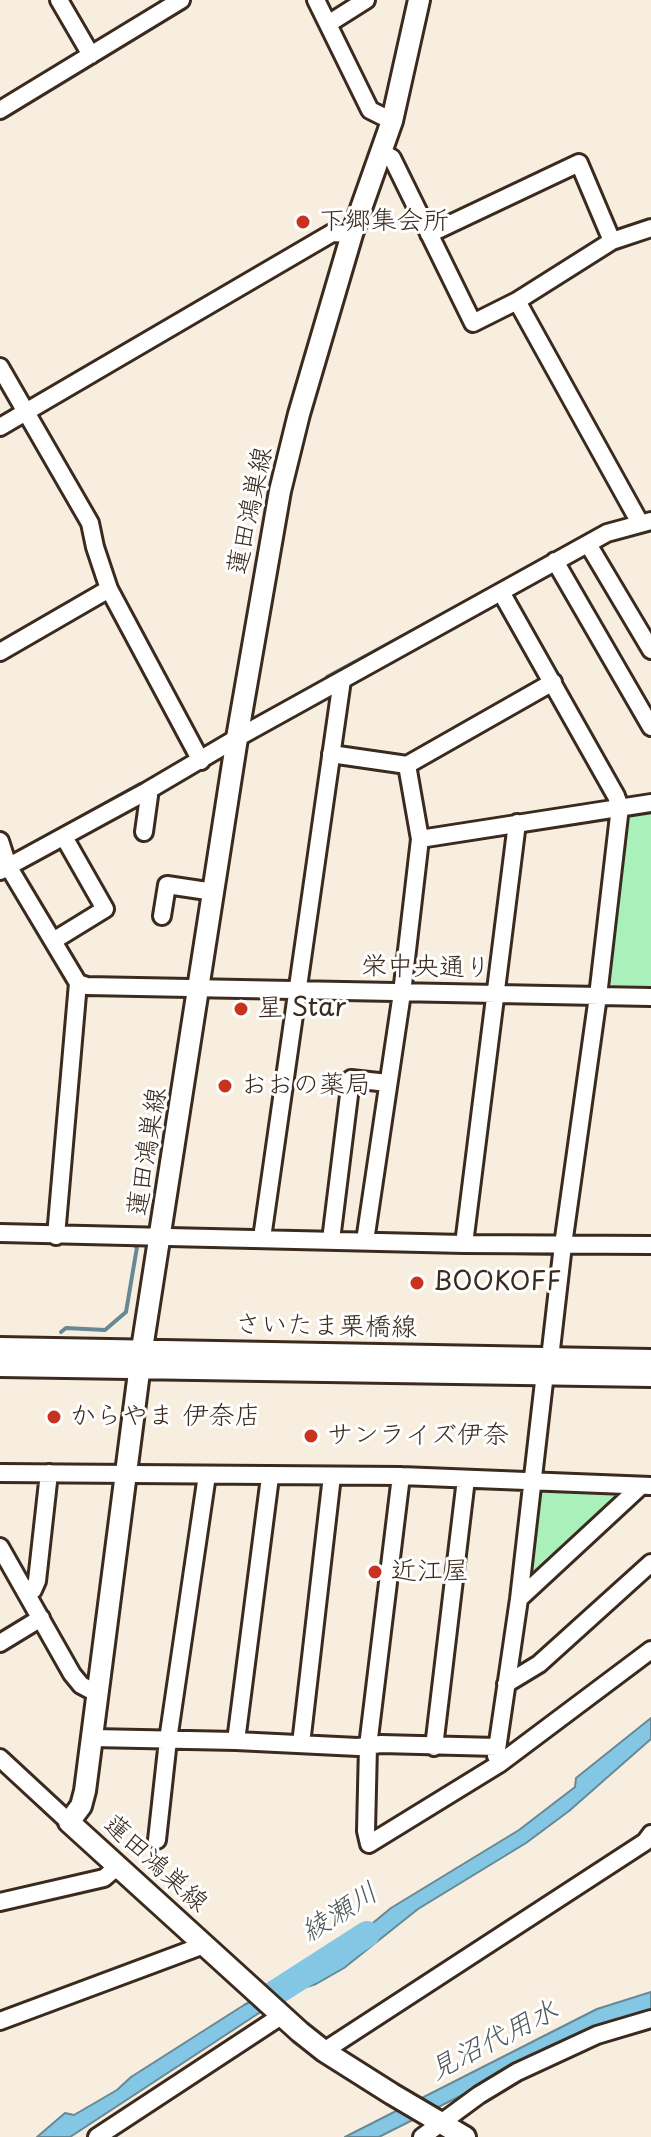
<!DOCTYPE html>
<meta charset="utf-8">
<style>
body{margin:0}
canvas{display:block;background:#f7eee0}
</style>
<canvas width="651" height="2137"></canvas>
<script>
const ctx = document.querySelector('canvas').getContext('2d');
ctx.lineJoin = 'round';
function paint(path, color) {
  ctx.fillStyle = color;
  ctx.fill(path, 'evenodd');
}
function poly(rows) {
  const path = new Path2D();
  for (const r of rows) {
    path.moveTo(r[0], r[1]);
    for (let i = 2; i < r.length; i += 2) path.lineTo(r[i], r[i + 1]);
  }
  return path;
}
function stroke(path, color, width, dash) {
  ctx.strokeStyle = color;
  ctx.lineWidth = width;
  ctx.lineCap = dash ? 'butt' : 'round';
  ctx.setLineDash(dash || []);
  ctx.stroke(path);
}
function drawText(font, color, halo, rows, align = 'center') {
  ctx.font = font + ' "Playpen Sans","Klee One",sans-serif';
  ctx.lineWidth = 6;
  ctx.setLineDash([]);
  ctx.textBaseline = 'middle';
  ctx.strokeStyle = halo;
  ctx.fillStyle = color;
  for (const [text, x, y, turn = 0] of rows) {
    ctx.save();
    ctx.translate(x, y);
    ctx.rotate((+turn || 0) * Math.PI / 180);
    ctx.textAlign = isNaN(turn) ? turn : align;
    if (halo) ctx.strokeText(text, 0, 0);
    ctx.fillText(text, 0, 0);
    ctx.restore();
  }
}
paint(poly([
 [651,812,651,986,612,985,607,979,629,816],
 [537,1490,619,1491,621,1498,534,1582,527,1576]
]), '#aaf0bb');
const water = poly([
 [651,1718,651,1739,569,1811,526,1843,418,1909,344,1968,316,1984,291,1992,70,2137,37,2137,65,2113,74,2115,117,2090,131,2077,244,2005,323,1964,391,1908,519,1830,575,1787,576,1778,651,1718],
 [651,1992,651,2009,599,2026,379,2137,345,2137,597,2009,651,1992]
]);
paint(water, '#84c7e5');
stroke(water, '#678895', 2);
stroke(poly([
 [327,677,458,606],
 [9,857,140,784],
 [474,1252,552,1254],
 [61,1332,66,1328,105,1330,126,1312,137,1247,130,1243]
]), '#678895', 4);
stroke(poly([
 [272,1995,367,1934]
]), '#84c7e5', 26);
const minor = poly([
 [59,0,91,55],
 [316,0,370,110,392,121],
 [328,24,366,0],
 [0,110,181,0],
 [382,153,392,158,473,323,517,301,612,241,651,228],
 [429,234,579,163,612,241],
 [517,301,640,523],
 [0,367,90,523,95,547,109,589,201,761],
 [0,427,332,233,352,234],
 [588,544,651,650],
 [555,561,651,727],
 [501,592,616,796,620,807,598,996,563,1245,550,1358],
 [0,652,109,589],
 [331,754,407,765,553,682],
 [144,832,149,796,147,791],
 [420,839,651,803],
 [0,841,8,866,78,983,56,1236],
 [0,871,147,791,237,738,607,533,651,521],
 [162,916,167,885,214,892],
 [53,941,105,909,64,837],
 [78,983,87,986,651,997],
 [0,1233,464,1244,651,1245],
 [262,1238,342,680],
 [331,1240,351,1079,388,1083],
 [365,1241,402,993,420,839,407,765],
 [464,1244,517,823],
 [0,1473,401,1476,651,1486],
 [401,1476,368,1746,366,1831,369,1844,499,1764,651,1650],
 [0,1547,72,1674,81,1685,98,1694],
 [27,1594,33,1590,37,1581,49,1473],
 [519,1599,641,1486],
 [0,1643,41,1618],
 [506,1684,539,1664,651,1563],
 [93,1738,236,1741,358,1747,381,1744,497,1747],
 [236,1741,270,1477],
 [301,1744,332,1476],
 [434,1747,466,1479],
 [496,1756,519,1599,545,1373],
 [0,1758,69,1822],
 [157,1840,168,1740,207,1475],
 [0,1902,104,1878,118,1866],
 [0,2021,204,1945],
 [324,2051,645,1842,651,1834],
 [97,2137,281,2016],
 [422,2137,479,2095,517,2072,597,2035,651,2019]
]);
const major = poly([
 [419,0,392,121,352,234,299,414,280,491,237,738,142,1349,85,1791,81,1806,69,1822,300,2032,324,2051,392,2094,465,2137],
 [0,1348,651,1360],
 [0,1366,651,1376]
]);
stroke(minor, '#3b2a1e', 22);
stroke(major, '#3b2a1e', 26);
stroke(minor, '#fff', 16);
stroke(major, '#fff', 20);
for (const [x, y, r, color] of [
 [303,222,8,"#c8321e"],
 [241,1009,8,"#c8321e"],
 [225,1086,8,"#c8321e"],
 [417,1283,8,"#c8321e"],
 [54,1417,8,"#c8321e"],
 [311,1436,8,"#c8321e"],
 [375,1572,8,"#c8321e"]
]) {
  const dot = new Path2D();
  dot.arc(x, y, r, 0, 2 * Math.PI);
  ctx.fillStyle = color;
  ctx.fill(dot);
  stroke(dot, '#fff', 3);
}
drawText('26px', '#3b2a1e', '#fff', [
 ["下郷集会所",319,222],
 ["星 Star",257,1009],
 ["おおの薬局",241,1086],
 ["BOOKOFF",433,1283],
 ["からやま 伊奈店",70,1417],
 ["サンライズ伊奈",327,1436],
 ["近江屋",391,1572]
], 'left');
drawText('26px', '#3b2a1e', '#fff', [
 ["蓮田鴻巣線",251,511,-78],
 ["栄中央通り",426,968,1],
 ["蓮田鴻巣線",148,1152,-81],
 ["さいたま栗橋線",326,1327,1],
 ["蓮田鴻巣線",155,1864,42]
]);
drawText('italic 28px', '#51595a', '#fff', [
 ["綾瀬川",340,1913,-32],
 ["見沼代用水",494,2041,-27]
]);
</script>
